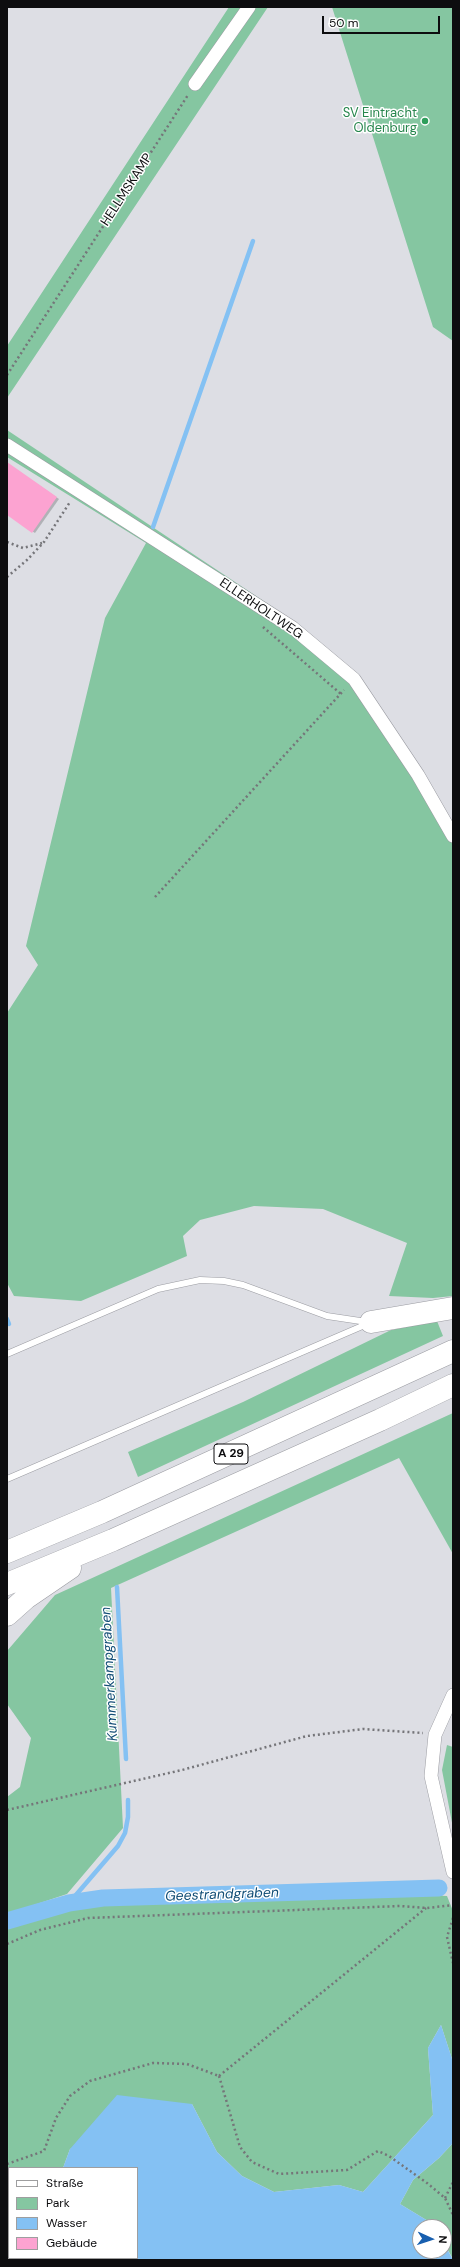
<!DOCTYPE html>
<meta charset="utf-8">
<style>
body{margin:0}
#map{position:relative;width:460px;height:2267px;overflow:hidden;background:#dddee4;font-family:"DM Sans",sans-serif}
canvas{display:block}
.frame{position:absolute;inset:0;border:8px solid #0d0d0f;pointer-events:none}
.legend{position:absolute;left:8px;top:2167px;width:130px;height:92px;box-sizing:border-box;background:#fff;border:1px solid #9e9e9f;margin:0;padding:5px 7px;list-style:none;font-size:12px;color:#0d0d0f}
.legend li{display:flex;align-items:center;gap:8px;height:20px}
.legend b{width:20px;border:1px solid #9e9e9f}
.north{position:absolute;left:412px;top:2219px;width:40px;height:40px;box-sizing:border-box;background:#fff;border:1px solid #9e9e9f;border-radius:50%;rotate:93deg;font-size:11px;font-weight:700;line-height:16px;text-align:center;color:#0d0d0f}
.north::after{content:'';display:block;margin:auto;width:14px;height:18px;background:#185faf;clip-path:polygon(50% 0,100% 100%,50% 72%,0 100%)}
.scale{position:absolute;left:322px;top:16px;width:118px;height:18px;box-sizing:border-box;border:2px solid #0d0d0f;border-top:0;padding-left:5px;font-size:12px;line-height:14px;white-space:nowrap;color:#0d0d0f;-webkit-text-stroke:3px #fff;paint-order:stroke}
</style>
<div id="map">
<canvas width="460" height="2267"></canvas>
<div class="frame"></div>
<ul class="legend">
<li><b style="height:5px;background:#fff"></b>Straße</li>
<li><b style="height:11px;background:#85c6a1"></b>Park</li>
<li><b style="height:11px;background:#84c1f3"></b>Wasser</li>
<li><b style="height:11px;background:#fca3d1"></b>Gebäude</li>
</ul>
<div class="north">N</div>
<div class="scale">50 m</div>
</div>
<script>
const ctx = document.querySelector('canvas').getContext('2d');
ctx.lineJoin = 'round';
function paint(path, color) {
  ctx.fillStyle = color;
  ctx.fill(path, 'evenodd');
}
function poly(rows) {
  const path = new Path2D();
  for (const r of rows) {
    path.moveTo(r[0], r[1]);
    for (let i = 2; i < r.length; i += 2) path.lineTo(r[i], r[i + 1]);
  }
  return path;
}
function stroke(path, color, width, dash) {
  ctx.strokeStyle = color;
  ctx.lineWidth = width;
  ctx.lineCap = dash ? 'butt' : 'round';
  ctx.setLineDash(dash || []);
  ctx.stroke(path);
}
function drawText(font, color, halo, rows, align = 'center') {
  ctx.font = font + ' "DM Sans",sans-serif';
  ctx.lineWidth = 3;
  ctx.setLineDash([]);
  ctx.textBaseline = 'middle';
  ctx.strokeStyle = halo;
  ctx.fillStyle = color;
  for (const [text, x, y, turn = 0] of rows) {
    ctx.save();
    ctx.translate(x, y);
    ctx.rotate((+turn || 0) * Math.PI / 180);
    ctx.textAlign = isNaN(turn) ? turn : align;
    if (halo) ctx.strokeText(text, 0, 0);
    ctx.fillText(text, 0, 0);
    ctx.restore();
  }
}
paint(poly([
 [229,7,268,7,7,398,7,346],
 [332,7,453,7,453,341,433,327],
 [7,430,298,624,357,676,453,826,453,1296,433,1298,389,1296,407,1243,323,1209,254,1206,200,1220,183,1236,187,1256,81,1301,14,1296,7,1283,7,1013,38,965,26,946,105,618,146,543,7,457],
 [437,1321,443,1336,138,1477,128,1452,243,1402,391,1330],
 [453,1413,453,1554,399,1458,111,1588,123,1828,67,1894,7,1914,7,1797,20,1787,31,1738,7,1704,7,1651,55,1595],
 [447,1745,453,1747,453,1828,442,1770],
 [407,1894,447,1896,453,1911,453,2062,441,2025,428,2048,433,2115,363,2192,339,2185,274,2192,242,2176,217,2152,192,2104,70,2149,63,2168,9,2168,9,2174,7,2174,7,1927,67,1908,104,1901],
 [453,2143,453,2259,444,2243,444,2227,432,2227,428,2221,400,2204,413,2180,439,2158]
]), '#85c6a1');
paint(poly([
 [441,2025,453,2062,453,2143,439,2158,413,2180,400,2204,428,2221,432,2227,420,2227,420,2251,444,2251,444,2243,453,2260,7,2260,7,2199,9,2198,9,2258,137,2258,137,2168,63,2168,70,2149,117,2095,192,2104,217,2152,242,2176,274,2192,339,2185,363,2192,433,2115,428,2048]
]), '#84c1f3');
paint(poly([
 [7,463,59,499,35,533,7,514]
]), '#0003');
stroke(poly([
 [153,527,253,241],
 [7,1319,9,1324],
 [117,1587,126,1759],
 [69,1903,118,1846,125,1833,128,1817,128,1800]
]), '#84c1f3', 4.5);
stroke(poly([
 [7,1921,69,1903,103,1898,439,1888]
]), '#84c1f3', 17);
paint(poly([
 [7,462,57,497,32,533,7,515]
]), '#fca3d1');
const service = poly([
 [7,1354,158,1289,200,1280,224,1281,243,1285,327,1316,367,1322],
 [7,1479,367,1324]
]);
const minor = poly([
 [195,84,249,7],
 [7,445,293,628,354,679,418,775,453,836],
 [453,1695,435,1735,431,1776,453,1872]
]);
const motorway = poly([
 [371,1322,453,1308],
 [7,1552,102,1512,453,1351],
 [7,1584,113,1540,380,1420,453,1385],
 [7,1615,26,1598,70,1568]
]);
stroke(service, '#9b9ca2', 7);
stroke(minor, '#9b9ca2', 14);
stroke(motorway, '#9b9ca2', 23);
stroke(poly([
 [7,375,188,95],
 [7,542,23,548,42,543],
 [7,577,27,560,44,542,70,502],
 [263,627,341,694],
 [155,897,344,690],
 [7,1810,182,1770,307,1736,363,1729,423,1733],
 [453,1918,447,1937,453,1963],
 [7,1944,40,1930,88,1918,400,1906,427,1908,453,1905],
 [219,2076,240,2147,252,2162,279,2174,347,2170,378,2151,389,2156,427,2183,445,2198,453,2215],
 [219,2076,426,1908],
 [7,2164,44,2151,56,2118,70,2096,90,2081,153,2063,187,2064,219,2076],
 [445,2198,453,2182]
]), '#757579', 2.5, [2, 3]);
stroke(service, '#fff', 6);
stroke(minor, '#fff', 13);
stroke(motorway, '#fff', 22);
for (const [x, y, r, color] of [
 [425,121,4,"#2e9e5b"]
]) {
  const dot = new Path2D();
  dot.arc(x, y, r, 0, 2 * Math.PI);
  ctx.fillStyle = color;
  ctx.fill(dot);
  stroke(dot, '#fff', 1.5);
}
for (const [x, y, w] of [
 [231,1454,34]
]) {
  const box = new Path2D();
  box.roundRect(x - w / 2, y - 10, w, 20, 3);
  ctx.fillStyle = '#fff';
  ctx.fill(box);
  stroke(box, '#0d0d0f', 1);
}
drawText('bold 12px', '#0d0d0f', null, [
 ["A 29",231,1454]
]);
drawText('13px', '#27864d', '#fff', [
 ["SV Eintracht",417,114],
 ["Oldenburg",417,129]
], 'right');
drawText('13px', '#0d0d0f', '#fff', [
 ["HELLMSKAMP",127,190,-57],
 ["ELLERHOLTWEG",261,609,34]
]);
drawText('italic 14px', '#124e76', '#fff', [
 ["Kummerkampgraben",110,1674,-93],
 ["Geestrandgraben",222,1895,-2]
]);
</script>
